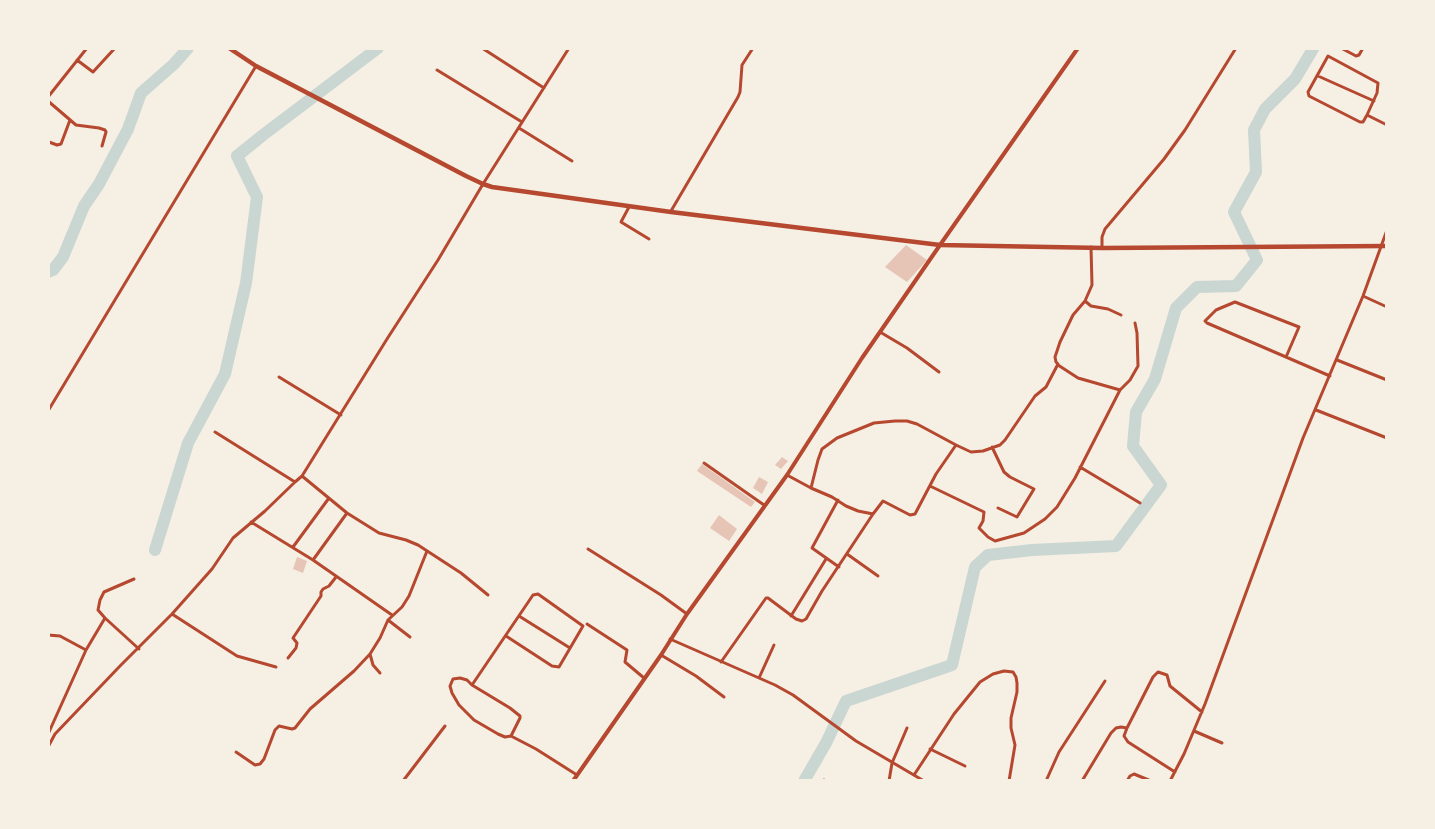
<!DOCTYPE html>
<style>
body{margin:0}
#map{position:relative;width:1435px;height:829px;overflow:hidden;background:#f6efe4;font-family:"Varela Round",sans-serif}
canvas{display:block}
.frame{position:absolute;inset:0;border:50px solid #f6efe4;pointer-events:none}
</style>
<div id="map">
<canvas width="1435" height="829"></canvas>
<div class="frame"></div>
</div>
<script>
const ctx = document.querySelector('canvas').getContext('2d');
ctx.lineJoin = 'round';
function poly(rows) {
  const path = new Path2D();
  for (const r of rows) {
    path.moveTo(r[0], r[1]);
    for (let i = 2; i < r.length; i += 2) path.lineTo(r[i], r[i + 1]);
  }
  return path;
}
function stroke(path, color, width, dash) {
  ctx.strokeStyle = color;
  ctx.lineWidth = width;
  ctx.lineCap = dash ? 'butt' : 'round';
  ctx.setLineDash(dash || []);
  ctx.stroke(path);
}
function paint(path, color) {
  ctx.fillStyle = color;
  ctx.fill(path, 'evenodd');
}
stroke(poly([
 [48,272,53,270,63,257,84,206,99,184,128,129,141,93,174,64,188,48],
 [155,550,188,443,225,374,246,283,257,197,237,156,263,135,378,48],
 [804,781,826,743,846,701,952,665,975,567,988,555,1032,550,1116,546,1161,485,1133,446,1136,412,1155,379,1176,308,1197,287,1236,286,1257,260,1234,212,1256,172,1254,130,1265,109,1295,79,1313,49,1313,48]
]), '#c9d6d2', 12);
paint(poly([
 [906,245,927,260,907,282,885,267],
 [782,457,788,461,781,469,775,465],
 [702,464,755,502,751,507,697,471],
 [759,477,768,482,762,494,753,488],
 [719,515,737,529,729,541,710,528],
 [297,557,307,561,303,573,293,569]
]), '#e6c5b7');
stroke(poly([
 [482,48,544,88],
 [1341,48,1356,56,1359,55,1363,48],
 [77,60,93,72,115,48],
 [437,70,522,122],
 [1318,76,1374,101],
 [48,97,87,48],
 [48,101,76,125,99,128,105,130,106,132,102,146],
 [1367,115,1377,93,1378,83,1328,56,1308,92,1309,96,1360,122,1363,122,1367,115,1387,125],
 [519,128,572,161],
 [49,142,57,145,61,144,70,120],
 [629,207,621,222,649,239],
 [671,211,738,97,740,92,742,65,753,48],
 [1102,248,1102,237,1105,229,1164,159,1185,130,1236,48],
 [1363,296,1387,307],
 [1085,301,1091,306,1108,309,1121,315],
 [880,332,907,348,939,372],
 [1286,357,1299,327,1235,302,1216,310,1205,321,1207,323,1286,357,1330,376],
 [1337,360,1387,380],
 [1058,365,1078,378,1120,390],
 [279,377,341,415],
 [1316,410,1387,438],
 [48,411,256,66],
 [215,432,295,482],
 [992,447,1004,472,1010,477,1034,489,1017,517,998,508],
 [704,463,764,505],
 [1080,467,1140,503],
 [787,475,811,488,832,497,846,506,858,511,873,514,883,501,910,515,915,514,936,474,956,445,971,452,983,451,1000,445,1005,440,1035,396,1046,387,1058,364,1056,362,1055,357,1060,342,1073,315,1085,301,1092,285,1091,247],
 [302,476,347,513,379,533,406,540,418,545,461,573,488,595],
 [930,486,984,512,983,521,979,528,988,537,995,541,1024,533,1045,519,1057,507,1075,478,1120,390,1130,380,1138,366,1137,333,1135,323],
 [811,488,818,460,822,449,837,438,874,423,895,421,907,421,917,424,956,445],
 [838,500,812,548,839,567],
 [251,522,313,560,392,615],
 [293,547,329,498],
 [588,549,661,595,687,614],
 [847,554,878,576],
 [313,560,347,513],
 [134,579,104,592,100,600,98,610,105,618,139,649],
 [172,614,237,656,276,667],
 [519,616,570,648],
 [791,616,826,559],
 [388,620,410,637],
 [587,624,627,650,625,662,644,678],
 [48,635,60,636,86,650],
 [506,636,552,666,559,667,583,626,538,594,533,595,472,685,510,708,520,716,520,718,511,736,536,749,577,775],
 [670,639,775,685,793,695,856,741,924,781],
 [370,654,373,665,380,673],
 [661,655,696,676,724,697],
 [288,658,296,648,297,643,293,638,321,596,321,592,323,589,329,586,336,577],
 [721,662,766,598,768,598,796,619,802,621,806,619,822,591,873,514],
 [759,678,774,645],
 [472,685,467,680,460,678,453,679,450,686,452,693,459,705,474,720,498,734,505,737,511,736],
 [1127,728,1153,677,1158,672,1167,675,1170,686,1202,712],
 [1194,731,1222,743],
 [49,732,86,650,105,618],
 [48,747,55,734,120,666,172,614,212,569,233,538,265,511,295,482,302,476,387,339,438,260,483,184,569,48],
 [930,749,965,766],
 [236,752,255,765,260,764,264,759,275,730,279,726,292,729,295,728,310,709,354,671,370,654,380,638,388,620,402,607,409,596,427,551],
 [914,775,954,714,980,682,993,674,1004,671,1013,672,1016,677,1017,683,1017,692,1011,718,1011,728,1015,745,1009,781],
 [824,780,826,781],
 [403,781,445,726],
 [889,781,892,763,907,728],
 [1046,781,1059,752,1105,681],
 [1082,781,1111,733,1116,728,1121,727,1127,728,1124,736,1128,742,1175,772],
 [1127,781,1130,776,1134,774,1151,781],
 [1170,781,1184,754,1205,704,1303,438,1363,296,1387,230]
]), '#b5482f', 3);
stroke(poly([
 [573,781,661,655,687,614,787,475,862,358,940,245]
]), '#b5482f', 4);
stroke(poly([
 [940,245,1078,48]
]), '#b5482f', 4);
stroke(poly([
 [229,48,256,66,466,176,483,184,492,187,671,212,940,245,1103,248,1387,246]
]), '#b5482f', 4.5);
</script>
